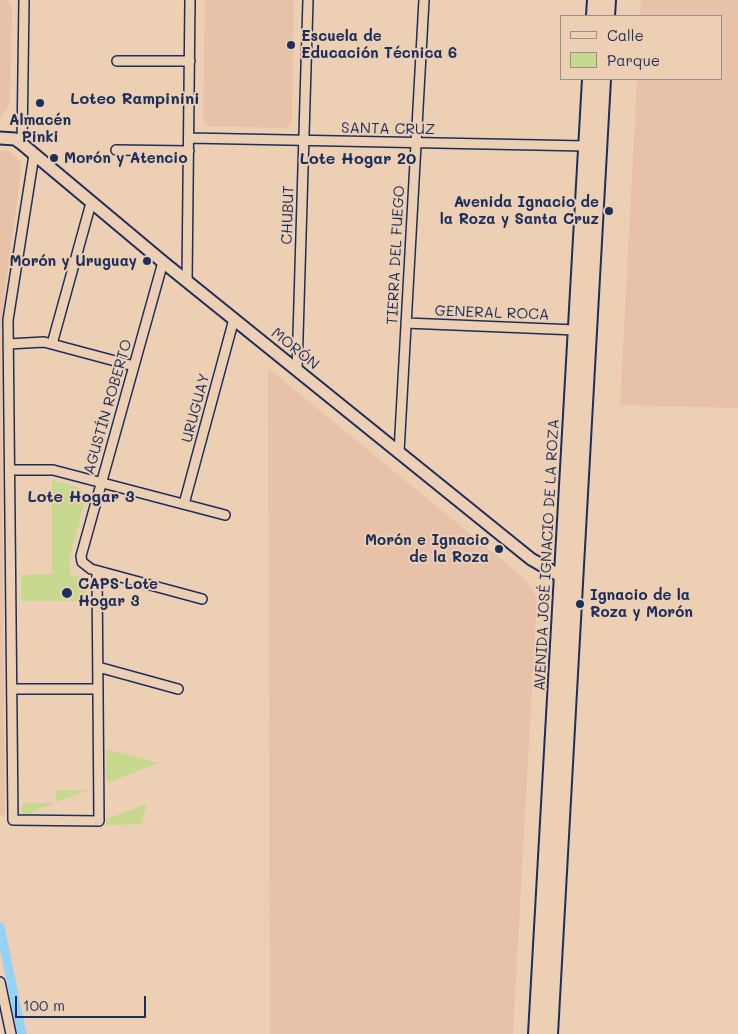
<!DOCTYPE html>
<meta charset="utf-8">
<style>
body{margin:0}
#map{position:relative;width:738px;height:1034px;overflow:hidden;background:#edcfb3;font-family:Mali,sans-serif}
canvas{display:block}
.legend{position:absolute;left:560px;top:15px;width:162px;height:65px;box-sizing:border-box;background:#edcfb3;border:1px solid #998f91;margin:0;padding:6px 9px;list-style:none;font-size:15px;color:#1b2f5e}
.legend li{display:flex;align-items:center;gap:10px;height:25px}
.legend b{width:25px;border:1px solid #998f91}
.scale{position:absolute;left:15px;top:996px;width:131px;height:22px;box-sizing:border-box;border:2px solid #1b2f5e;border-top:0;padding-left:6px;font-size:15px;line-height:18px;white-space:nowrap;color:#1b2f5e;-webkit-text-stroke:4px #edcfb3;paint-order:stroke}
</style>
<div id="map">
<canvas width="738" height="1034"></canvas>
<ul class="legend">
<li><b style="height:6px;background:#edcfb3"></b>Calle</li>
<li><b style="height:14px;background:#c6d98e"></b>Parque</li>
</ul>
<div class="scale">100 m</div>
</div>
<script>
const ctx = document.querySelector('canvas').getContext('2d');
ctx.lineJoin = 'round';
function paint(path, color) {
  ctx.fillStyle = color;
  ctx.fill(path, 'evenodd');
}
function poly(rows) {
  const path = new Path2D();
  for (const r of rows) {
    path.moveTo(r[0], r[1]);
    for (let i = 2; i < r.length; i += 2) path.lineTo(r[i], r[i + 1]);
  }
  return path;
}
function stroke(path, color, width, dash) {
  ctx.strokeStyle = color;
  ctx.lineWidth = width;
  ctx.lineCap = dash ? 'butt' : 'round';
  ctx.setLineDash(dash || []);
  ctx.stroke(path);
}
function drawText(font, color, halo, rows, align = 'center') {
  ctx.font = font + ' Mali,sans-serif';
  ctx.lineWidth = 4;
  ctx.setLineDash([]);
  ctx.textBaseline = 'middle';
  ctx.strokeStyle = halo;
  ctx.fillStyle = color;
  for (const [text, x, y, turn = 0] of rows) {
    ctx.save();
    ctx.translate(x, y);
    ctx.rotate((+turn || 0) * Math.PI / 180);
    ctx.textAlign = isNaN(turn) ? turn : align;
    if (halo) ctx.strokeText(text, 0, 0);
    ctx.fillText(text, 0, 0);
    ctx.restore();
  }
}
paint(poly([
 [0,0,8,0,12,7,10,103,0,119],
 [205,0,294,0,292,121,286,128,209,126,203,120],
 [641,0,738,0,738,408,620,405,637,79,722,79,722,16,640,16],
 [8,150,22,163,1,325,5,815,0,815,0,152],
 [268,368,524,578,537,597,513,1034,270,1034]
]), '#e7c2a8');
paint(poly([
 [52,480,80,488,86,496,70,557,70,574,86,579,86,601,21,601,21,575,52,574],
 [106,749,158,763,110,782,106,779],
 [56,790,89,790,56,802],
 [22,803,55,803,22,816],
 [147,804,141,824,106,825,106,819]
]), '#c6d98e');
stroke(poly([
 [543,1034,549,926]
]), '#6491b9', 2.5);
stroke(poly([
 [0,927,22,1034]
]), '#94d3f5', 9);
const minor = poly([
 [117,61,190,61],
 [189,138,586,146],
 [22,144,24,0],
 [116,150,189,151],
 [34,155,8,320,13,820,99,821,97,571],
 [163,262,81,556,82,562,91,569,202,599],
 [187,282,190,0],
 [406,323,576,330],
 [8,344,44,342,134,366],
 [52,344,91,203],
 [297,370,308,0],
 [399,452,424,0],
 [10,470,53,470,225,515],
 [184,504,234,319],
 [98,667,178,689],
 [12,689,98,689],
 [0,982,11,1034]
]);
const tertiary = poly([
 [0,138,15,139,22,144,163,262,531,559,562,577,569,577]
]);
const primary = poly([
 [594,16,595,0],
 [607,16,608,0],
 [536,1034,590,79],
 [550,1034,603,79]
]);
stroke(minor, '#1b2f5e', 12);
stroke(tertiary, '#1b2f5e', 15);
stroke(primary, '#1b2f5e', 18);
stroke(minor, '#edcfb3', 9);
stroke(tertiary, '#edcfb3', 11);
stroke(primary, '#edcfb3', 14);
for (const [x, y, r, color] of [
 [291,45,5,"#1b2f5e"],
 [40,103,5,"#1b2f5e"],
 [54,158,5,"#1b2f5e"],
 [609,211,5,"#1b2f5e"],
 [147,261,5,"#1b2f5e"],
 [499,549,5,"#1b2f5e"],
 [67,593,6,"#1b2f5e"],
 [580,604,5,"#1b2f5e"]
]) {
  const dot = new Path2D();
  dot.arc(x, y, r, 0, 2 * Math.PI);
  ctx.fillStyle = color;
  ctx.fill(dot);
  stroke(dot, '#edcfb3', 2);
}
drawText('bold 15px', '#1b2f5e', '#edcfb3', [
 ["Escuela de",301,36],
 ["Educación Técnica 6",301,53],
 ["Almacén",40,120,"center"],
 ["Pinki",40,137,"center"],
 ["Morón y Atencio",64,158],
 ["Avenida Ignacio de",599,202,"right"],
 ["la Roza y Santa Cruz",599,219,"right"],
 ["Morón y Uruguay",137,261,"right"],
 ["Morón e Ignacio",489,540,"right"],
 ["de la Roza",489,557,"right"],
 ["CAPS Lote",78,584],
 ["Hogar 3",78,601],
 ["Ignacio de la",590,595],
 ["Roza y Morón",590,612]
], 'left');
drawText('15px', '#1b2f5e', '#edcfb3', [
 ["SANTA CRUZ",388,129,1],
 ["CHUBUT",288,215,-88],
 ["TIERRA DEL FUEGO",396,255,-87],
 ["GENERAL ROCA",492,313,2],
 ["MORÓN",295,349,39],
 ["AGUSTÍN ROBERTO",108,407,-74],
 ["URUGUAY",196,408,-75],
 ["AVENIDA JOSÉ IGNACIO DE LA ROZA",547,555,-87]
]);
drawText('bold 16px', '#1b2f5e', '#edcfb3', [
 ["Loteo Rampinini",135,99],
 ["Lote Hogar 20",358,159],
 ["Lote Hogar 3",81,497]
]);
</script>
